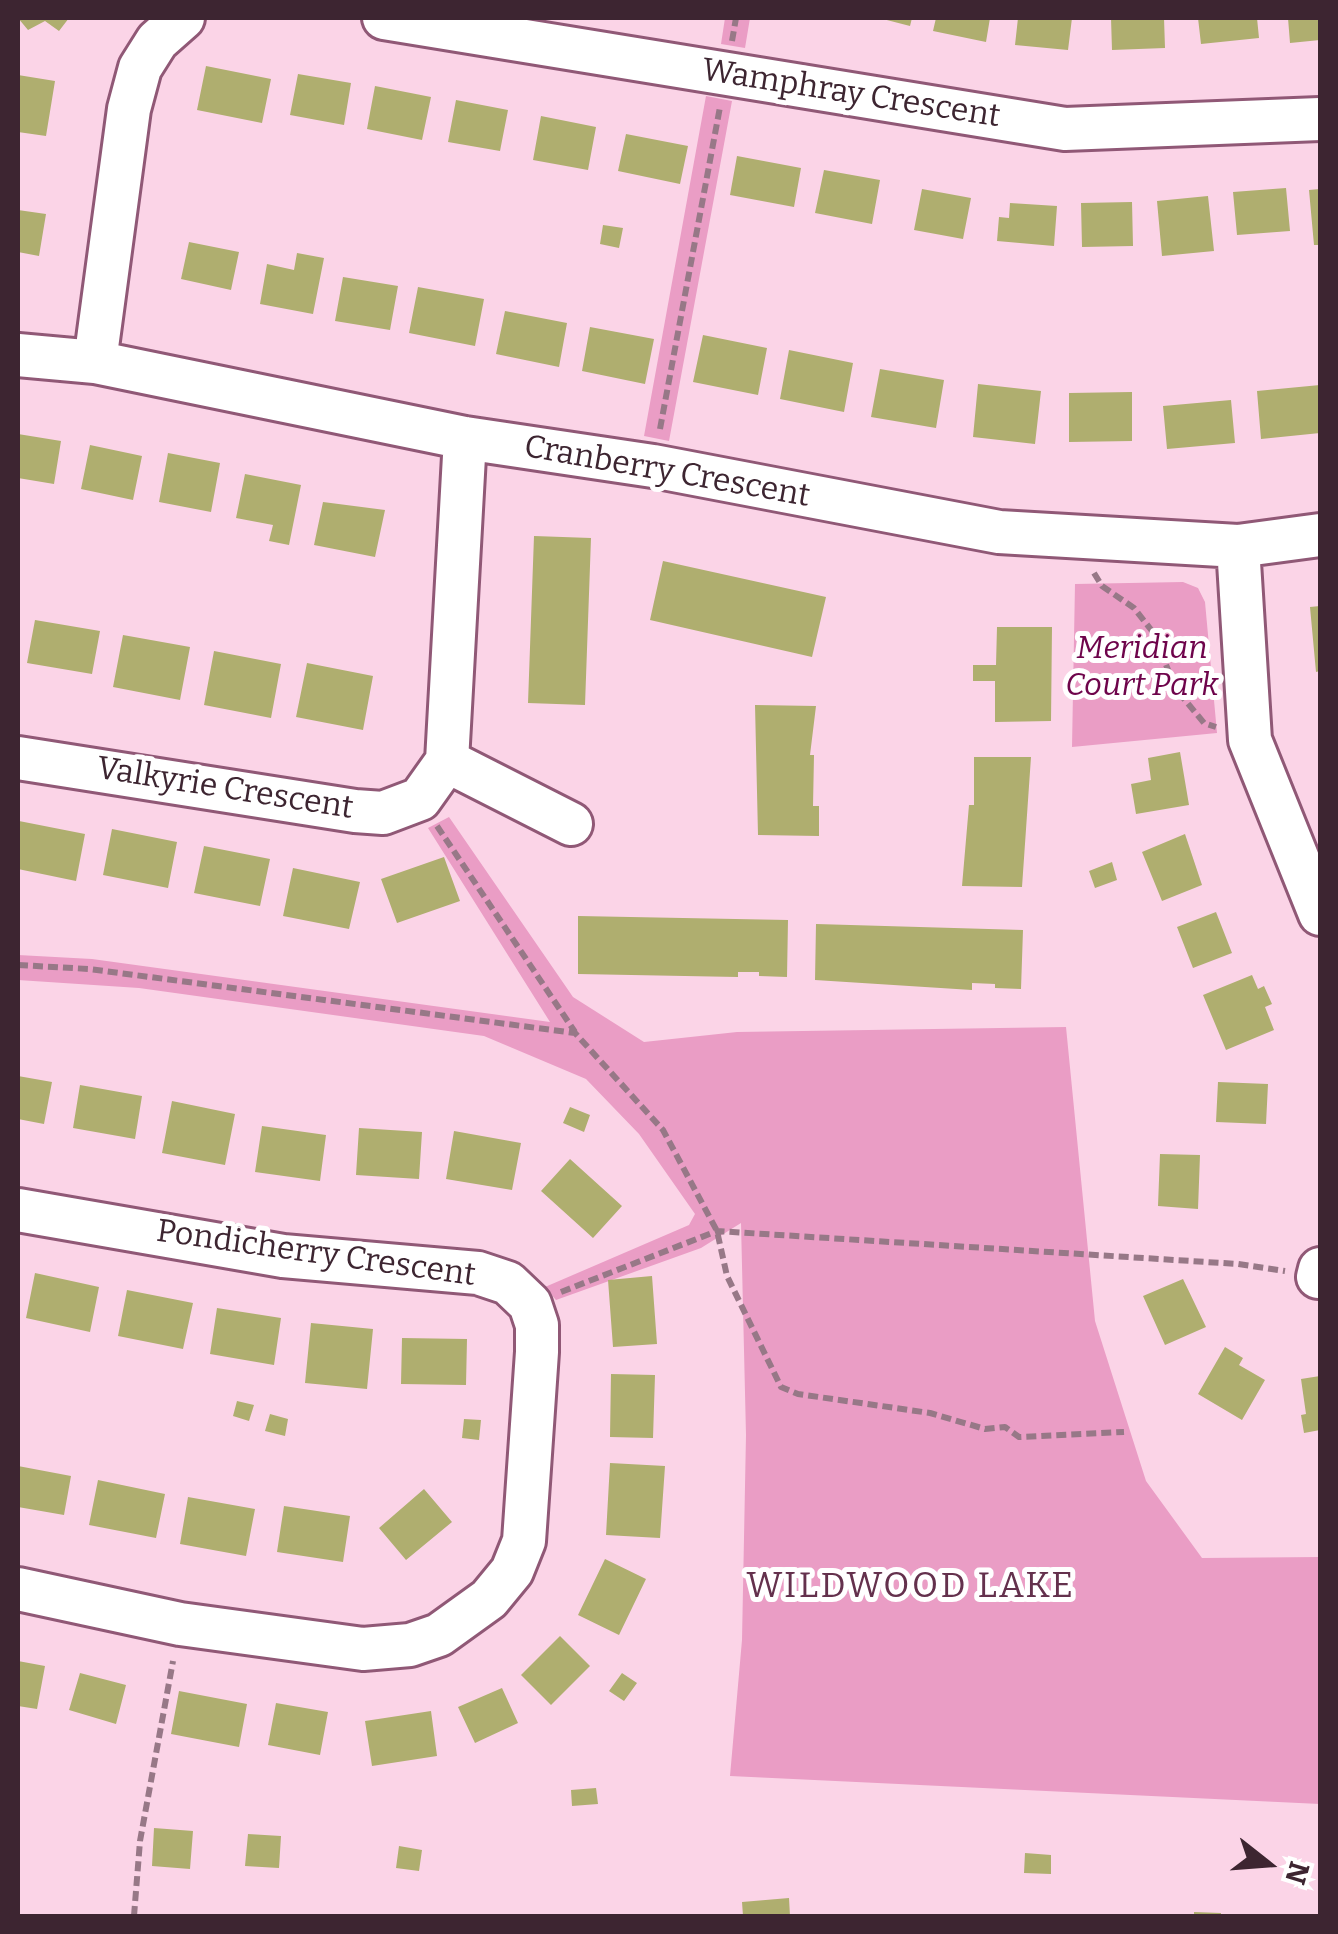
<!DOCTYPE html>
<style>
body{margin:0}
#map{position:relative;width:1338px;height:1934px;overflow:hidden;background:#fbd4e7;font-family:Bitter,serif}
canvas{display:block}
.frame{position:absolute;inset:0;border:20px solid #3d2531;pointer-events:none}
.north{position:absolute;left:1218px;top:1814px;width:100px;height:100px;-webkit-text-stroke:8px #fff;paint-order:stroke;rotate:107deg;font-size:28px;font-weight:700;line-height:40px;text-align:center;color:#3d2531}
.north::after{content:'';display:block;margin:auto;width:35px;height:45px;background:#3d2531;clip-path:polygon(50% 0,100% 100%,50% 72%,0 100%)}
</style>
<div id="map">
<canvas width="1338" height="1934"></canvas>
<div class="frame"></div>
<div class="north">N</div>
</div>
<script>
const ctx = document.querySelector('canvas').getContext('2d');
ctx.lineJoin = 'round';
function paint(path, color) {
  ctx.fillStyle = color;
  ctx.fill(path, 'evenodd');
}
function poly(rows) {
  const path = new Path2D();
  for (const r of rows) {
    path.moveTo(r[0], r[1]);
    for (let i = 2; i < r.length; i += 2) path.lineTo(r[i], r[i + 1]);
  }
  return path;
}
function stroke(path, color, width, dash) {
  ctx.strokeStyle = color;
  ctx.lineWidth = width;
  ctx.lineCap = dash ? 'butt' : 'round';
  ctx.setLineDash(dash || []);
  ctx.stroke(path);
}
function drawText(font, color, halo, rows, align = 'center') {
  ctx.font = font + ' Bitter,serif';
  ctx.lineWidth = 10;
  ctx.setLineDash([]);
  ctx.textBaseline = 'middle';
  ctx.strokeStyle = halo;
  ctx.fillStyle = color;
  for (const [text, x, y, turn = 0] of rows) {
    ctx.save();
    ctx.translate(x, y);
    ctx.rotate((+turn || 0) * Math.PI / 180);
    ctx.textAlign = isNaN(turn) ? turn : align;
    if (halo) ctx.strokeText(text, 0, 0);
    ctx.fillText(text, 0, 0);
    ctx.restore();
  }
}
paint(poly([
 [725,18,750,18,745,48,721,44],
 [706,96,732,101,669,441,644,436],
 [1183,582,1198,588,1205,602,1217,733,1072,747,1075,584],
 [449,817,573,997,644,1042,737,1032,1066,1027,1095,1321,1146,1481,1202,1558,1320,1557,1320,1804,730,1776,742,1640,746,1435,741,1223,701,1248,556,1300,545,1287,689,1225,695,1214,639,1134,586,1079,484,1036,139,988,18,980,18,955,92,959,550,1022,428,828]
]), '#ea9dc5');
paint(poly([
 [18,18,69,18,59,31,45,21,28,30],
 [879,18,912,18,910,26],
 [936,18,990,18,986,42,933,31],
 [1018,18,1072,18,1068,50,1015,45],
 [1111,18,1164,18,1165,48,1112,50],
 [1198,18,1257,18,1259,38,1201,44],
 [1288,18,1320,18,1320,40,1290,43],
 [206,66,271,79,262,123,197,110],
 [298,74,351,83,344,125,290,115],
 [18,75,55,81,46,136,18,132],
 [375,86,431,97,422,140,367,129],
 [456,100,508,110,500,151,448,142],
 [541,116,596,127,588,170,533,160],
 [626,134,688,146,680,184,618,171],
 [737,156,801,168,794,207,730,195],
 [824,170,880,180,872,224,815,213],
 [1286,188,1290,231,1237,235,1233,192],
 [922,189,971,198,963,239,914,230],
 [1320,189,1320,245,1314,245,1309,190],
 [1208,196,1214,251,1162,256,1157,201],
 [1132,202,1133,246,1082,247,1081,203],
 [1010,203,1057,206,1054,246,997,241,999,217,1009,218],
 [18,210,46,214,39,256,18,252],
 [603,225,623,228,619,248,600,244],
 [189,242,239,252,231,290,181,279],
 [297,253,324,258,313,314,260,304,267,264,294,270],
 [343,277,398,286,390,330,335,321],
 [418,287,484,299,475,346,409,333],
 [505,311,567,323,559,367,496,354],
 [590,327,654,339,645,384,582,371],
 [703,335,767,348,758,395,693,382],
 [789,350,853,363,844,412,780,399],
 [880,369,944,380,936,428,871,417],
 [978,384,1041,391,1035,444,973,437],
 [1320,385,1320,433,1261,439,1257,391],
 [1132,392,1132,441,1069,442,1069,393],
 [1231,400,1235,443,1167,449,1163,406],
 [18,434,61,441,54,484,18,478],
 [90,445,142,456,133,500,81,489],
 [168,453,220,463,211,512,159,502],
 [245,474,301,485,289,545,269,541,273,525,236,518],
 [323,502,385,510,375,557,314,545],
 [534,536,591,538,585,705,528,703],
 [663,561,826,597,812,657,650,620],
 [1320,606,1320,671,1316,672,1310,607],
 [35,620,100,631,92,674,27,663],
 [997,627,1052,627,1051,721,995,722,995,681,973,681,973,665,996,665],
 [123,635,190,647,180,700,113,687],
 [214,651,281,664,271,718,204,705],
 [307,663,373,676,363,730,296,717],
 [755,705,816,706,810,755,814,755,813,806,819,806,819,836,758,835],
 [1180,752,1189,805,1136,814,1131,784,1151,780,1148,758],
 [974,757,1031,757,1022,887,962,886,969,805,974,805],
 [19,821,85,834,76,881,18,869],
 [112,829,177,842,168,888,103,875],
 [1185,834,1202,885,1162,901,1142,852],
 [204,846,270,859,260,906,194,893],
 [444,857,460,901,397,923,381,879],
 [1112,862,1117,880,1095,888,1089,871],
 [293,868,360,882,349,929,283,916],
 [1216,912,1232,953,1193,968,1177,927],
 [578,916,788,920,787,977,759,976,759,972,738,972,738,977,578,974],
 [816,924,1023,930,1021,989,995,988,995,984,972,983,972,990,815,980],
 [1252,975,1258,989,1264,986,1272,1004,1265,1007,1274,1030,1226,1050,1203,995],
 [18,1076,52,1082,44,1124,18,1119],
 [1218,1082,1268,1084,1266,1124,1216,1122],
 [80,1085,142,1096,135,1139,73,1128],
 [172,1101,235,1114,225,1165,162,1153],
 [570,1107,590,1115,584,1132,563,1123],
 [262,1126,326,1135,320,1181,255,1172],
 [359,1128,422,1132,419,1179,356,1175],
 [454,1131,521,1143,512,1190,446,1179],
 [1160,1154,1200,1155,1198,1209,1158,1206],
 [570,1159,622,1206,593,1238,541,1191],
 [35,1273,99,1287,90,1332,26,1318],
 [652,1276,657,1344,613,1347,608,1280],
 [1183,1279,1206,1327,1165,1345,1143,1296],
 [127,1290,193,1303,183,1349,118,1336],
 [217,1308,281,1318,274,1365,210,1354],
 [311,1323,373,1329,367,1389,305,1383],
 [402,1338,467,1339,466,1385,401,1384],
 [1225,1347,1243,1358,1239,1365,1265,1380,1242,1420,1198,1394],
 [611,1374,655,1375,653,1438,610,1437],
 [1320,1376,1320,1430,1304,1433,1301,1415,1306,1414,1301,1379],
 [237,1401,254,1405,249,1421,233,1416],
 [270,1414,288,1419,285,1436,265,1431],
 [464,1419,481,1420,479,1440,462,1438],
 [610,1463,665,1466,660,1538,606,1535],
 [18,1466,71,1476,64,1515,18,1507],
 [98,1480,165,1494,156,1538,89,1525],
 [424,1489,452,1522,406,1560,379,1528],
 [188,1497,255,1509,246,1556,180,1544],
 [284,1506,350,1516,343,1562,277,1552],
 [605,1559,646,1579,619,1635,578,1615],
 [560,1636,590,1666,551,1705,521,1675],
 [18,1661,45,1666,37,1709,18,1706],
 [80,1673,126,1685,116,1724,69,1710],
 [622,1673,637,1683,624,1701,609,1691],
 [502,1688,518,1723,475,1743,458,1707],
 [179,1691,247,1704,239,1747,171,1734],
 [276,1703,328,1712,320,1755,268,1745],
 [431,1711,437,1756,372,1766,365,1721],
 [596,1788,598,1804,572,1806,571,1790],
 [154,1828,193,1831,190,1869,152,1866],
 [248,1834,281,1836,279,1868,245,1866],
 [399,1846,422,1850,419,1871,396,1868],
 [1025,1853,1051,1855,1051,1874,1024,1873],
 [789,1898,790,1916,743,1916,742,1902],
 [1194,1912,1221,1913,1221,1916,1194,1916]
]), '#afae6f');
const minor = poly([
 [384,18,1065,129,1320,119],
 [18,355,95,362,465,438,653,466,999,532,1238,546,1320,535],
 [95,362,129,109,140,68,157,41,183,18],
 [1238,546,1250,740,1320,914],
 [18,758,355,811,383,813,420,799,447,761,465,438],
 [447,761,571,824],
 [18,1210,283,1256,478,1273,508,1283,530,1304,537,1325,537,1352,524,1541,512,1571,489,1599,439,1635,410,1645,363,1649,180,1624,18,1589],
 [1318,1277,1320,1269]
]);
stroke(minor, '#905876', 48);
stroke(poly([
 [732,41,736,18],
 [660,429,720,107],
 [1094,573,1102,586,1134,608,1152,631,1176,689,1204,723,1216,727],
 [437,826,575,1032],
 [18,965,89,969,575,1033,663,1130,717,1231,727,1276,781,1387,798,1394,930,1413,985,1429,1005,1427,1019,1437,1124,1432],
 [561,1292,717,1231,1238,1264,1285,1271],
 [134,1916,140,1841,173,1661]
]), '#977887', 6, [10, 5]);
stroke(minor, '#fff', 42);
drawText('32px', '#3d2531', '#fff', [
 ["Wamphray Crescent",851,94,9],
 ["Cranberry Crescent",667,472,10],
 ["Valkyrie Crescent",225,789,9],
 ["Pondicherry Crescent",316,1254,8]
]);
drawText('italic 32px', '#6e044b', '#fff', [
 ["Meridian",1142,649],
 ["Court Park",1142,686]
]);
ctx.letterSpacing = '2.5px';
drawText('35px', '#64314d', '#fff', [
 ["WILDWOOD LAKE",911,1587]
]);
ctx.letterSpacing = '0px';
</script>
